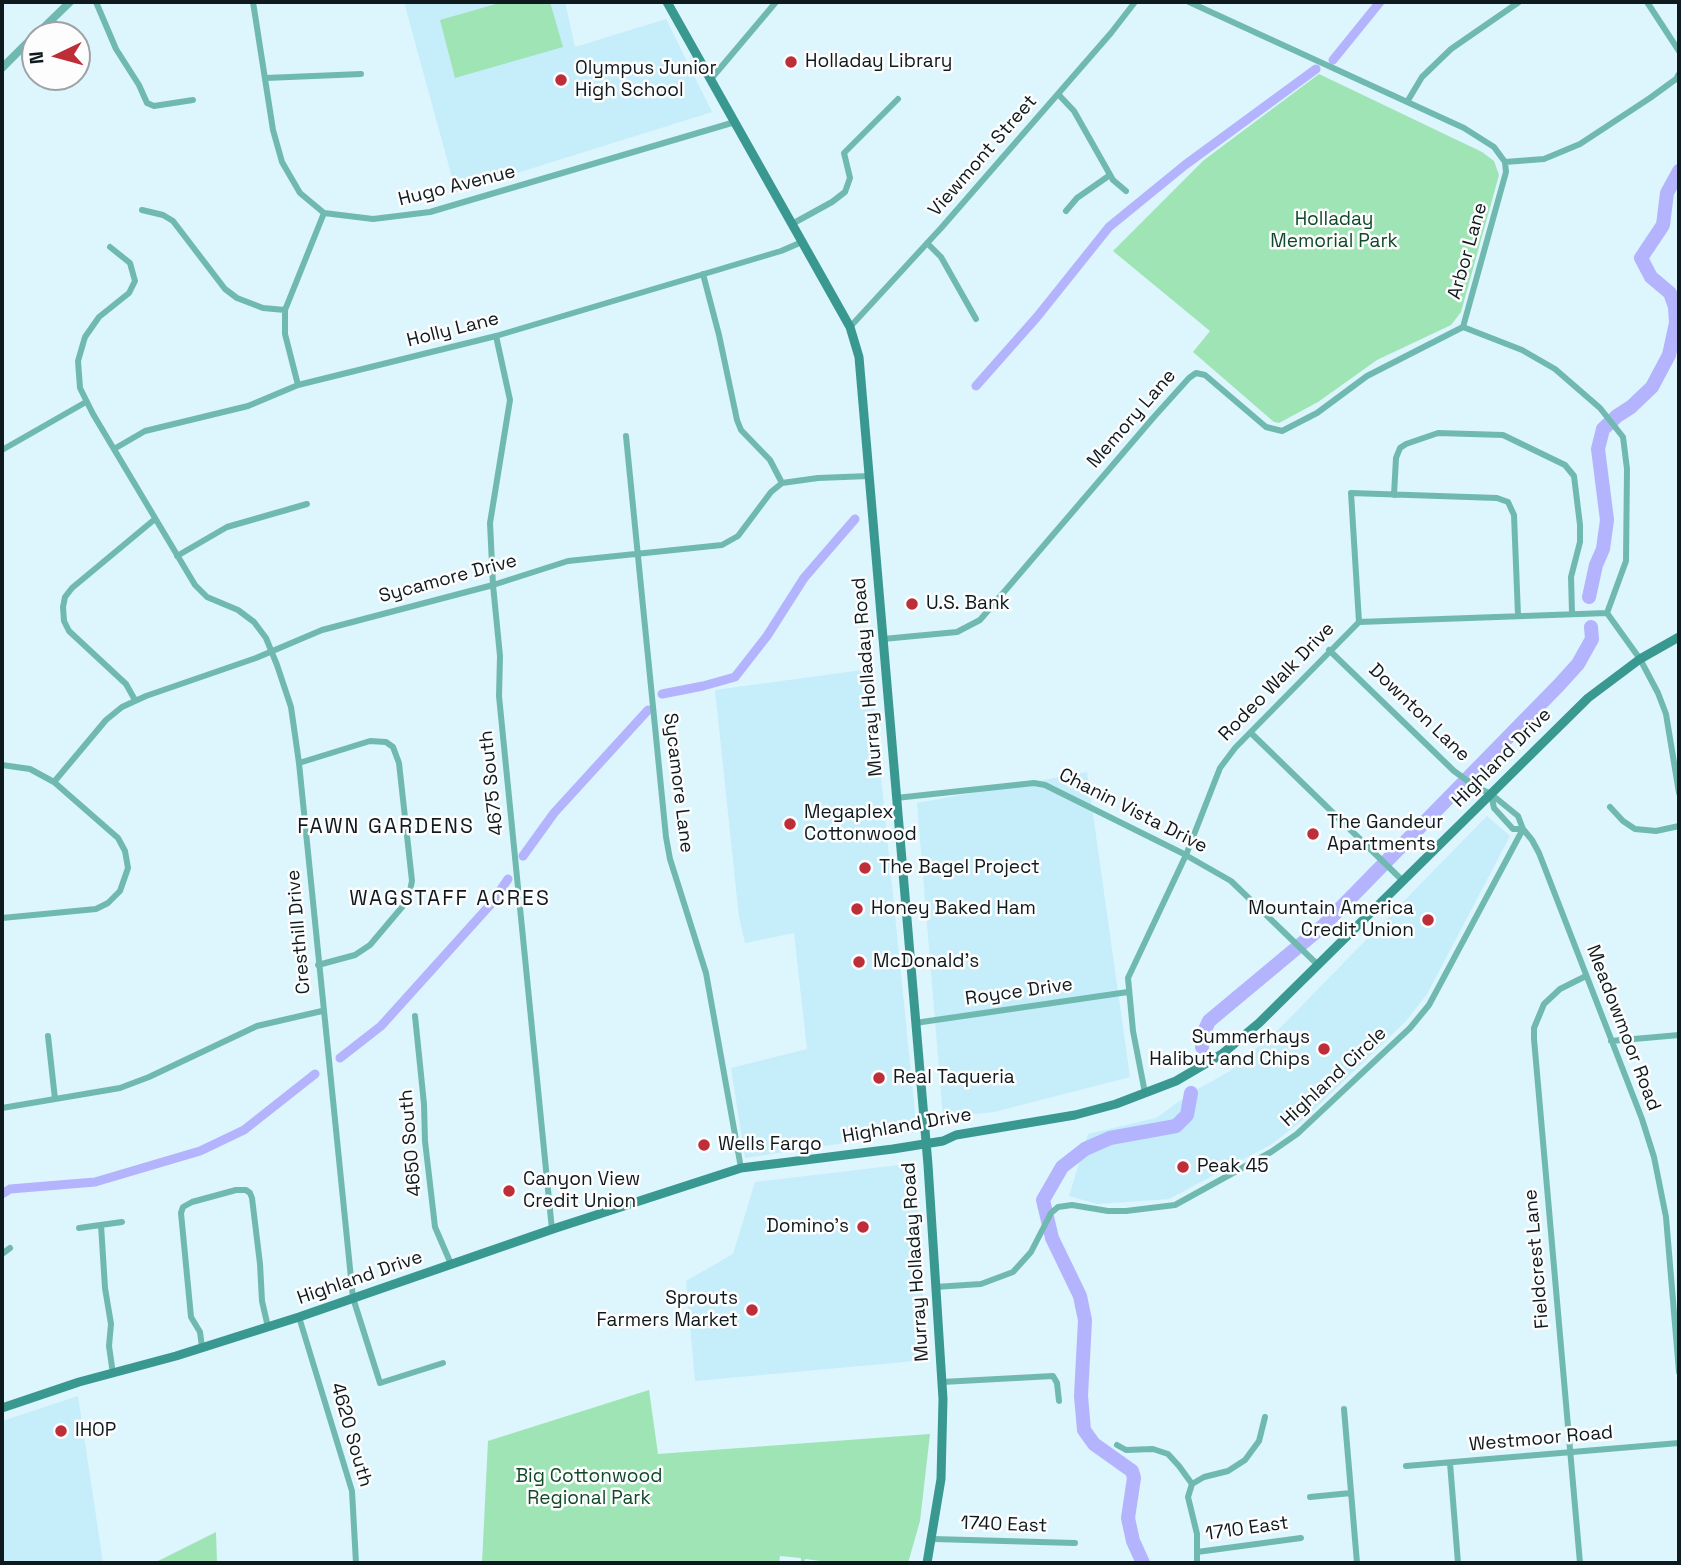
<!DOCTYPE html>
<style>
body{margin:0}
#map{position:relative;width:1681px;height:1565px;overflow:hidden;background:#ddf5fd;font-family:"Space Grotesk",sans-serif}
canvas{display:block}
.frame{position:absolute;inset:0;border:4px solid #0f1a1e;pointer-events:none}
.north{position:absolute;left:21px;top:21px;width:70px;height:70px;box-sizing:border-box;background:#fdfdfd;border:2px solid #9ea2a4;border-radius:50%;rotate:265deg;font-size:19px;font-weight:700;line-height:28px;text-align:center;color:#0f1a1e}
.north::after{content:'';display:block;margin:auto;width:24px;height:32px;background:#be2e38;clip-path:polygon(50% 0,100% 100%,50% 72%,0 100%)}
</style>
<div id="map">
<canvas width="1681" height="1565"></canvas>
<div class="frame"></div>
<div class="north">N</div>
</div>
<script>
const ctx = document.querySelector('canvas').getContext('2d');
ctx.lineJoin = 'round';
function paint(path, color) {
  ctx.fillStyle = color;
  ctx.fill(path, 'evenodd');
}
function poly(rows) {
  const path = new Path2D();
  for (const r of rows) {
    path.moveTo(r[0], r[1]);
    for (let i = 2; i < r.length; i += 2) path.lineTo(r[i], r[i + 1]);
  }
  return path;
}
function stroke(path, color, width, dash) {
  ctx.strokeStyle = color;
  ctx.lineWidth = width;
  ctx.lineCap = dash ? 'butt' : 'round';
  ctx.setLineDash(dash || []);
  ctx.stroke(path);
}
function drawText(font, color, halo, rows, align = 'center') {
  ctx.font = font + ' "Space Grotesk",sans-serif';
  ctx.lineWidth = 5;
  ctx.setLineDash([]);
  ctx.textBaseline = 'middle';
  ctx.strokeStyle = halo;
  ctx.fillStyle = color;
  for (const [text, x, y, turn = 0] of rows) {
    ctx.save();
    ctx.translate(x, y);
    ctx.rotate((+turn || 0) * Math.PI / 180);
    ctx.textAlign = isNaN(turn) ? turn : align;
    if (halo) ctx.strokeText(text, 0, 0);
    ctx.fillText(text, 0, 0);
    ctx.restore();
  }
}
paint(poly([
 [404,2,565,2,575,47,666,19,712,112,456,192],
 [870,669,917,1132,745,1158,731,1068,807,1049,794,933,745,943,739,917,715,690],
 [1087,772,1130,1077,994,1112,943,1117,917,803],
 [1487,816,1510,836,1427,994,1405,1022,1305,1118,1272,1144,1169,1199,1097,1204,1069,1196,1088,1134,1156,1118,1191,1093,1230,1071,1278,1030],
 [916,1163,926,1360,695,1381,686,1281,733,1254,755,1182],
 [78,1396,103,1563,2,1563,2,1421]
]), '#c5edfa');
paint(poly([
 [503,2,550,2,563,47,455,78,440,20],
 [1319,74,1482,152,1494,161,1499,175,1461,312,1451,325,1377,360,1318,402,1279,423,1274,422,1193,352,1210,331,1113,251,1204,160],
 [649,1390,658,1454,930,1434,920,1521,908,1563,821,1563,821,1561,805,1559,804,1563,801,1563,801,1558,780,1556,779,1563,482,1563,488,1441],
 [216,1532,217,1563,154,1563]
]), '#9fe4b4');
stroke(poly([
 [1333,60,1380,2],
 [976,386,1037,317,1109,227,1185,165,1316,69],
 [662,694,703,686,735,677,767,636,804,578,855,519],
 [523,856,554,813,648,710],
 [340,1058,381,1026,491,904,508,879],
 [2,1194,10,1189,95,1182,200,1151,244,1130,315,1074]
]), '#b4b3fd', 9);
stroke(poly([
 [1589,597,1596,565,1603,549,1607,520,1598,449,1603,429,1617,416,1631,407,1652,387,1669,355,1676,323,1675,307,1670,293,1651,277,1641,258,1663,225,1667,193,1679,171],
 [1202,1047,1204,1032,1209,1021,1323,926,1559,685,1578,664,1592,639,1591,627],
 [1143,1563,1133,1541,1128,1518,1134,1478,1132,1471,1094,1444,1084,1430,1081,1396,1085,1320,1080,1296,1052,1238,1043,1200,1062,1167,1085,1149,1110,1138,1176,1126,1187,1115,1191,1093]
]), '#b4b3fd', 14);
stroke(poly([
 [96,2,116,49,139,85,147,103,154,106,193,100],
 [253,2,273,130,282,162,300,193,324,213,373,219,430,212,735,122],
 [1189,2,1464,128,1494,147,1505,162,1506,172,1463,327,1522,350,1555,369,1600,408,1623,437,1627,469,1626,561,1607,613],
 [1647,2,1679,51],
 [266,78,361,74],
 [711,79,776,2],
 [1058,94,1074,111,1113,180,1126,191],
 [1407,102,1422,77,1451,49,1519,2],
 [1505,162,1544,159,1580,144,1650,98,1676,79,1679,74],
 [142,210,163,215,173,221,225,289,237,298,263,308,285,310],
 [1066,211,1077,198,1110,175],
 [792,224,832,202,845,192,850,178,844,153,898,99],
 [927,243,941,257,976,319],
 [110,247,130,263,135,281,129,293,99,317,85,337,78,361,80,388,93,414,195,585,207,597,238,610,254,622,266,638,277,665,291,707,299,763,353,1298,380,1383,443,1363],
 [703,274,719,335,737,420,741,430,770,460,782,483],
 [850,327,942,227,1111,33,1135,2],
 [496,336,510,400,490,523,493,585,500,656,499,696,552,1230],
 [298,385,285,334,285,310,324,213],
 [626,436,666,837,670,859,706,973,741,1168],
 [114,449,145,431,248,406,298,385,496,336,781,251,802,242],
 [2,450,86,402],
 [1394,495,1396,458,1400,448,1406,444,1438,433,1503,435,1565,465,1574,476,1580,525,1580,542,1571,577,1572,613],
 [177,556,227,527,307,504],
 [1359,622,1351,493,1497,498,1508,502,1514,515,1518,615],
 [883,639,957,632,980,620,1153,418,1189,378,1196,373,1205,375,1266,427,1282,431,1317,413,1367,376,1463,327],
 [1329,650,1454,771,1476,787,1491,794,1518,816,1523,829,1532,840,1539,853,1642,1119,1654,1157,1666,1217,1679,1372],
 [135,700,126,684,69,631,64,621,63,607,65,597,72,588,155,519],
 [1251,733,1403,881],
 [299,763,370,741,386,742,393,747,399,763,412,881,408,900,370,945,355,955,318,965],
 [2,765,30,769,54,782,118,838,125,851,128,868,120,891,108,903,96,909,2,918],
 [54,782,106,720,122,707,146,696,256,658,322,630,493,585,568,561,722,545,738,536,771,492,782,483,818,478,869,476],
 [1491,794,1494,808,1513,829,1523,829],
 [896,798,1034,783,1045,785,1182,853,1231,881,1318,965],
 [1610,807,1623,821,1635,829,1656,831,1679,826],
 [415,1016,424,1104,425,1141,435,1227,451,1264],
 [915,1023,1128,992],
 [48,1036,55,1099],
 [1611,1041,1679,1035],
 [1145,1093,1133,1031,1128,978,1186,855,1220,768,1235,748,1359,622,1607,613,1640,659,1658,693,1666,714,1679,793],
 [2,1108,120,1088,149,1077,257,1026,322,1011],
 [101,1225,105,1288,111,1324,109,1346,113,1374],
 [79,1228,122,1222],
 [2,1254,10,1248],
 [935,1287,981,1284,1013,1272,1031,1252,1051,1213,1058,1207,1072,1205,1108,1211,1126,1211,1175,1205,1271,1152,1297,1134,1410,1028,1429,1005,1523,829],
 [299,1317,352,1491,356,1563],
 [202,1347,200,1332,191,1317,181,1213,183,1207,192,1202,236,1190,246,1190,250,1193,252,1198,260,1264,262,1301,268,1327],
 [942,1382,1053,1376,1057,1383,1059,1401],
 [1344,1409,1357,1563],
 [1117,1445,1126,1450,1153,1449,1168,1454,1179,1466,1192,1484],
 [1450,1463,1458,1563],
 [1406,1466,1679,1443],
 [1192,1484,1204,1477,1228,1471,1245,1460,1259,1441,1265,1417],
 [1192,1484,1188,1497,1197,1534,1197,1563],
 [1310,1497,1351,1493],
 [933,1539,1075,1543],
 [1197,1552,1301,1538],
 [1580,1563,1534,1039,1534,1028,1544,1004,1560,989,1586,976]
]), '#70b9b1', 6);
stroke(poly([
 [36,35,70,2],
 [2,68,35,35]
]), '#70b9b1', 8);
stroke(poly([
 [667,2,850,327,859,357,928,1165,943,1399,941,1479,927,1563],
 [2,1408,79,1382,176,1356,299,1317,556,1228,741,1168,893,1149,943,1141,956,1135,1075,1115,1116,1104,1176,1081,1222,1054,1259,1023,1588,698,1640,659,1679,637]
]), '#399990', 9);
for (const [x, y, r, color] of [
 [791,62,7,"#be2e38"],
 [561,80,7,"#be2e38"],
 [912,604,7,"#be2e38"],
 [790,824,7,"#be2e38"],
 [1313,834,7,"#be2e38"],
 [865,868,7,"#be2e38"],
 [857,909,7,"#be2e38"],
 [1428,920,7,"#be2e38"],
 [859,962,7,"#be2e38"],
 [1324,1049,7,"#be2e38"],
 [879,1078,7,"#be2e38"],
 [704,1145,7,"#be2e38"],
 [1183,1167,7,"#be2e38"],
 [509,1191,7,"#be2e38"],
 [863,1227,7,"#be2e38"],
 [752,1310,7,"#be2e38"],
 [61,1431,7,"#be2e38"]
]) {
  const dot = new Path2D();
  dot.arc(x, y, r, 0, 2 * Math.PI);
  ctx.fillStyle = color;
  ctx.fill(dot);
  stroke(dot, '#fdfdfd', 2.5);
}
drawText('19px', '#0f1a1e', '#fdfdfd', [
 ["Holladay Library",805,62],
 ["Olympus Junior",575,69],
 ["High School",575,91],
 ["U.S. Bank",926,604],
 ["Megaplex",804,813],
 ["Cottonwood",804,835],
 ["The Gandeur",1327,823],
 ["Apartments",1327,845],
 ["The Bagel Project",879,868],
 ["Honey Baked Ham",871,909],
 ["Mountain America",1414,909,"right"],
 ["Credit Union",1414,931,"right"],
 ["McDonald's",873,962],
 ["Summerhays",1310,1038,"right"],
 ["Halibut and Chips",1310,1060,"right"],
 ["Real Taqueria",893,1078],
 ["Wells Fargo",718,1145],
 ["Peak 45",1197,1167],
 ["Canyon View",523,1180],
 ["Credit Union",523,1202],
 ["Domino's",849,1227,"right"],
 ["Sprouts",738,1299,"right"],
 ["Farmers Market",738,1321,"right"],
 ["IHOP",75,1431]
], 'left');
drawText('19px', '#0f1a1e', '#fdfdfd', [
 ["Viewmont Street",983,156,-49],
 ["Hugo Avenue",457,186,-14],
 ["Arbor Lane",1468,251,-74],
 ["Holly Lane",453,330,-14],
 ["Memory Lane",1132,419,-49],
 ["Sycamore Drive",448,579,-15],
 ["Murray Holladay Road",868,677,-95],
 ["Rodeo Walk Drive",1277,682,-46],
 ["Downton Lane",1419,713,44],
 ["Highland Drive",1502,758,-45],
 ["4675 South",492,783,-96],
 ["Sycamore Lane",678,783,83],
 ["Chanin Vista Drive",1133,811,27],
 ["Cresthill Drive",299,932,-95],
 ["Royce Drive",1019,992,-8],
 ["Meadowmoor Road",1623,1028,69],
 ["Highland Circle",1334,1077,-43],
 ["Highland Drive",907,1126,-10],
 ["4650 South",411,1143,-95],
 ["Fieldcrest Lane",1537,1259,-95],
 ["Murray Holladay Road",916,1262,-94],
 ["Highland Drive",360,1278,-19],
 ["4620 South",351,1435,74],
 ["Westmoor Road",1541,1439,-5],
 ["1740 East",1004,1525,2],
 ["1710 East",1247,1529,-8]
]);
drawText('19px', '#104929', '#fdfdfd', [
 ["Holladay",1334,220],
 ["Memorial Park",1334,242],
 ["Big Cottonwood",589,1477],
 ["Regional Park",589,1499]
]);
ctx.letterSpacing = '2px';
drawText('21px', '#0f1a1e', '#fdfdfd', [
 ["FAWN GARDENS",386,827],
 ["WAGSTAFF ACRES",450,899]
]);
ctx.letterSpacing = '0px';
</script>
